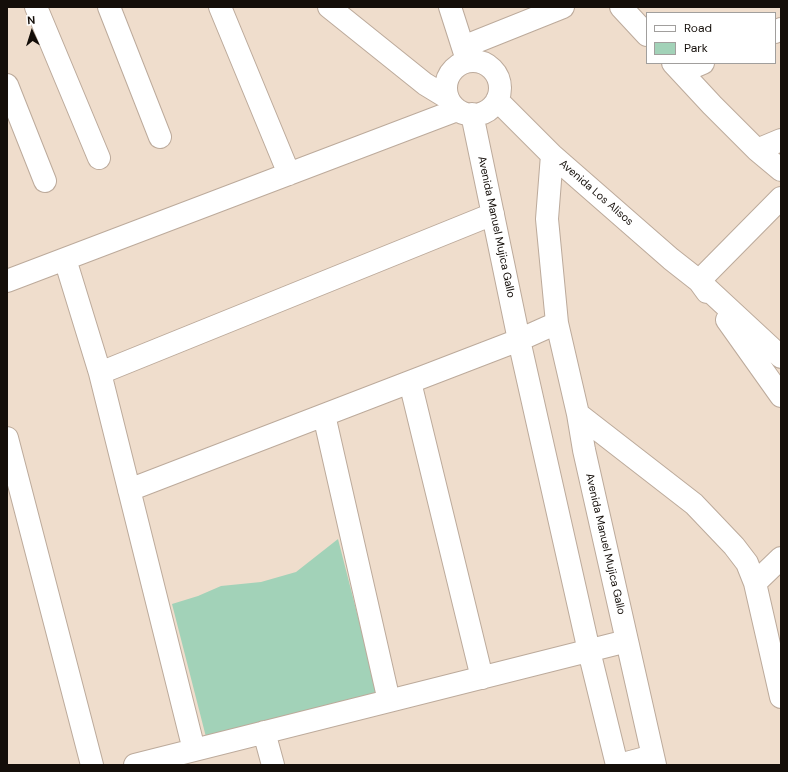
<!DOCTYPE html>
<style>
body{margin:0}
#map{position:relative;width:788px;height:772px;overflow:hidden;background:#efddcc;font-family:"DM Sans",sans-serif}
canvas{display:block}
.frame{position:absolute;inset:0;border:8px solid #140e09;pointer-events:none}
.legend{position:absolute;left:646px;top:12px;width:130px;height:52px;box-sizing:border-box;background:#fff;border:1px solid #a19f9d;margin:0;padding:5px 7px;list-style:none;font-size:12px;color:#140e09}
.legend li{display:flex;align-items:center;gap:8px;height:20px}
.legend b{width:20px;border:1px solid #a19f9d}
.north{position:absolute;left:12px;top:12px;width:40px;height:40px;-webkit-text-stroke:3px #fff;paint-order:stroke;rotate:356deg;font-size:11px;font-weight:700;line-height:16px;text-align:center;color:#140e09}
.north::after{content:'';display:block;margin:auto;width:14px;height:18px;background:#140e09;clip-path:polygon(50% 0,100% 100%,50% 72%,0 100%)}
</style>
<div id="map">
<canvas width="788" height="772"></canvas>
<div class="frame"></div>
<ul class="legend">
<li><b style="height:5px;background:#fff"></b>Road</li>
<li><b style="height:11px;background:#a2d2b8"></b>Park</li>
</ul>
<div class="north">N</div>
</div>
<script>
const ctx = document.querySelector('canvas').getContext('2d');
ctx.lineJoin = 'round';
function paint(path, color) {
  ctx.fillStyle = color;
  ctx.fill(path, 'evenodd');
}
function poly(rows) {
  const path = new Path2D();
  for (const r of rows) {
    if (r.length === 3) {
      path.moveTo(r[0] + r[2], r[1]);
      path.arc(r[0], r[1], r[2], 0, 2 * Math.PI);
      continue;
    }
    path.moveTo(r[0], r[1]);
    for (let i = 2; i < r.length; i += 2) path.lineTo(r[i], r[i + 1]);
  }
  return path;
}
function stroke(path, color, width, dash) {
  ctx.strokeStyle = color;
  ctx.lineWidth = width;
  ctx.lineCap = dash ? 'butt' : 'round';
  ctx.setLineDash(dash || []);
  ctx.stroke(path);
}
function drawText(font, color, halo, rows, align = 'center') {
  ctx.font = font + ' "DM Sans",sans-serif';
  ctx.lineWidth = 3;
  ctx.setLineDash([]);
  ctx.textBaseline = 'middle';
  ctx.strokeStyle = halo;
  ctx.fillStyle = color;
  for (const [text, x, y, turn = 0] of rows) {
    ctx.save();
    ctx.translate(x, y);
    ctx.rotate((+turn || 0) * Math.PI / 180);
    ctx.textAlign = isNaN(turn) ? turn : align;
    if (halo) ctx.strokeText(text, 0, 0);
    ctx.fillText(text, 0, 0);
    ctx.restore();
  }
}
paint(poly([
 [338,539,378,695,206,737,172,604,198,596,221,586,261,582,296,572]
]), '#a2d2b8');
const minor = poly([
 [36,7,99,158],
 [109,7,160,137],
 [220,7,289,174],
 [329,7,425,84,448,98],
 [450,7,467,60],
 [621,7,647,35],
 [775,32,781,29],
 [463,47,563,7],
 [473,88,27],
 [673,63,712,105,757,150,781,170],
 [682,72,703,63],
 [7,85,45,181],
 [497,100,552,155,671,259,699,281,781,357],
 [472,114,519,340,589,651,617,765],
 [757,150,781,140],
 [65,259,100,373,194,750],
 [7,281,457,110],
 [707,292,699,281,781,198],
 [727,320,781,396],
 [557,323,578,414,584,450,655,765],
 [100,373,493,214],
 [410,382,482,678],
 [578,414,694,504,734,546,747,563,755,583,781,697],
 [324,415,389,701],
 [7,438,92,765],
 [129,490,519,340,557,323,547,219,552,155],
 [755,583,781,558],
 [264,732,273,765],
 [135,765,627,641],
 [619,765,653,756]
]);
stroke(minor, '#bcaa9b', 24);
stroke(minor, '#fff', 22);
drawText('11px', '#140e09', '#fff', [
 ["Avenida Los Alisos",596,193,41],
 ["Avenida Manuel Mujica Gallo",496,227,78],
 ["Avenida Manuel Mujica Gallo",605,544,77]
]);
</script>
